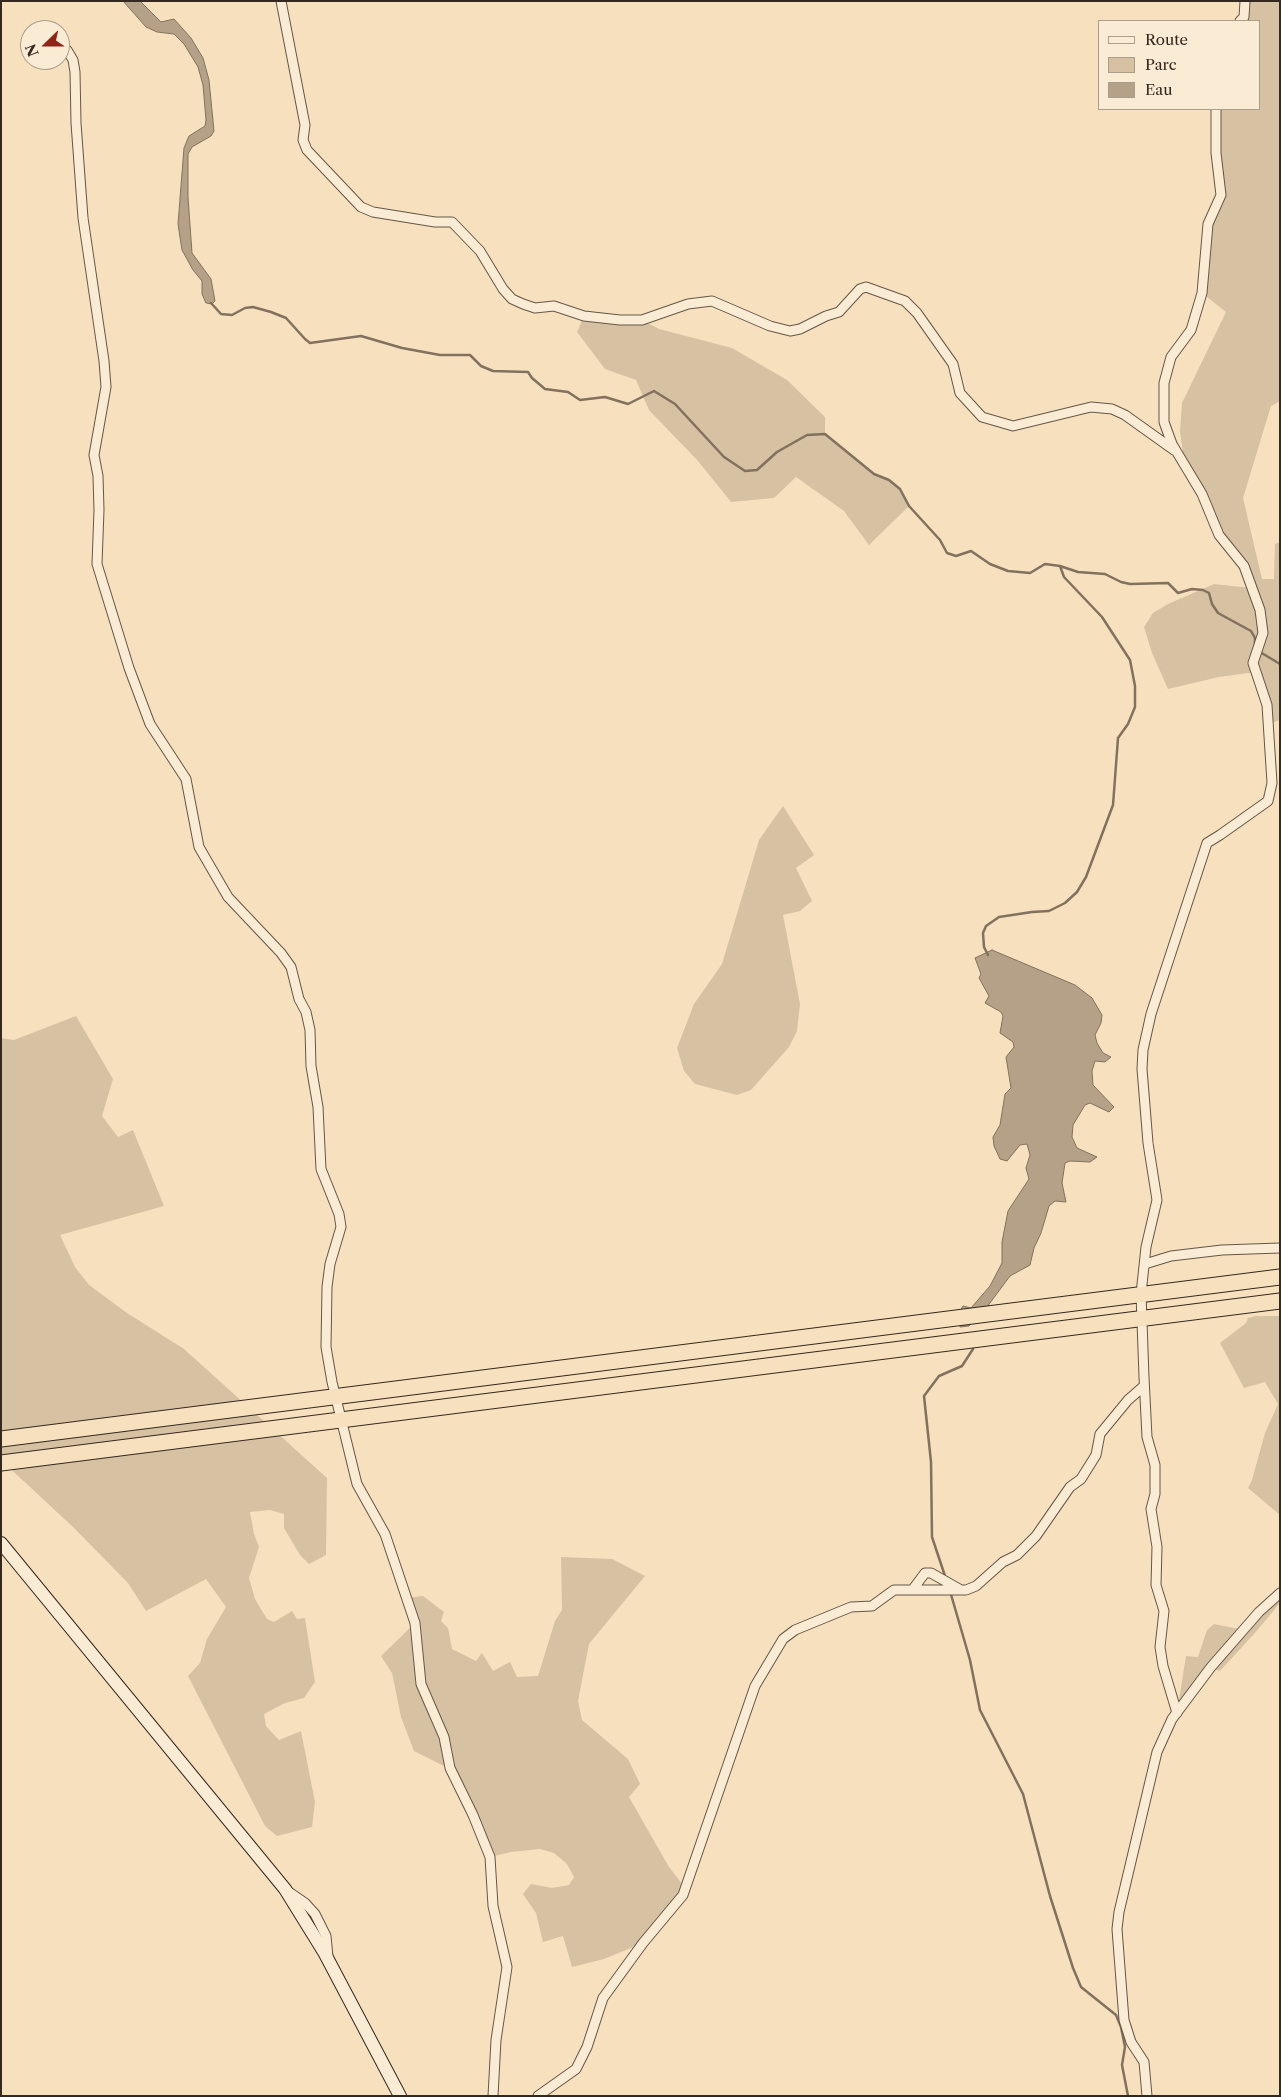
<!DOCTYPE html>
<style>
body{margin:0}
#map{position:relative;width:1281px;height:2097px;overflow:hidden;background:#f7e0be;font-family:"Libre Caslon Text",serif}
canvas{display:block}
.frame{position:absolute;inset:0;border:2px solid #34281f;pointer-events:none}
.legend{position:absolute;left:1098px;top:20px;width:162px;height:90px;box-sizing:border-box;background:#faebd5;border:1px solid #ab9d8c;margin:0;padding:6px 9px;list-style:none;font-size:15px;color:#34281f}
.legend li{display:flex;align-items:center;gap:10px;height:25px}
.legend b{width:25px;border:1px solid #ab9d8c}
.north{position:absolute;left:20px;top:20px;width:50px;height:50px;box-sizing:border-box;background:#faebd5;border:1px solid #ab9d8c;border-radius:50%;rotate:248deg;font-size:14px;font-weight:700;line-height:20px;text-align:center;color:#34281f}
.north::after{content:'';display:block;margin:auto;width:18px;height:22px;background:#8f2418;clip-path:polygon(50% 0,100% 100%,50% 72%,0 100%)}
</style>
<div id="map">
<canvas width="1281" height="2097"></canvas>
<div class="frame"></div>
<ul class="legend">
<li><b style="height:6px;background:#faebd5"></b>Route</li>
<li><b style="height:14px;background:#d6c1a3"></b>Parc</li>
<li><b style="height:14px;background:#b5a188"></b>Eau</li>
</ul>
<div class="north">N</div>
</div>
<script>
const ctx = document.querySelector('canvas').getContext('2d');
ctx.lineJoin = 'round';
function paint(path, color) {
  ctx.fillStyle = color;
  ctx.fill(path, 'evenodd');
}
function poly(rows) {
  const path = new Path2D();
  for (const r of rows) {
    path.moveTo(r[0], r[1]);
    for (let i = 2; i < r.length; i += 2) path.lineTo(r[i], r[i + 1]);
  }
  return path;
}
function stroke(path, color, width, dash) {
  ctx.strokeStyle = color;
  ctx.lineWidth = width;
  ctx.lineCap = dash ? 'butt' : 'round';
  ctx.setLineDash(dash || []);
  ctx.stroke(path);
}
paint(poly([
 [1245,1,1280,1,1280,401,1271,406,1243,498,1262,579,1274,579,1275,544,1280,542,1280,720,1268,724,1256,672,1219,677,1168,689,1152,653,1144,627,1153,613,1168,604,1214,584,1251,588,1244,566,1219,535,1184,461,1180,431,1182,403,1226,312,1202,293,1208,224,1221,195,1216,109,1260,109,1260,21,1240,21],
 [584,316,642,320,659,329,732,348,787,380,825,417,825,434,874,474,889,480,900,489,909,506,869,545,844,511,796,477,774,498,731,502,698,461,649,410,636,380,605,369,577,332],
 [783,806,814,855,796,868,812,901,800,911,783,915,800,1004,797,1031,789,1047,751,1090,737,1095,695,1084,684,1071,677,1048,694,1004,722,964,759,840],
 [76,1016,113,1079,102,1116,118,1137,133,1130,164,1206,60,1235,75,1267,89,1285,127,1313,184,1349,327,1478,326,1555,309,1564,300,1555,284,1528,284,1514,270,1510,250,1512,254,1534,259,1547,249,1578,255,1599,267,1619,274,1622,292,1611,297,1619,305,1618,315,1682,304,1698,285,1703,264,1714,266,1726,279,1740,301,1731,315,1802,312,1827,277,1836,265,1826,188,1676,200,1663,207,1639,226,1607,206,1579,146,1611,128,1583,73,1527,1,1460,1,1038,14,1040],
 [1256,1316,1280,1316,1280,1515,1248,1488,1252,1480,1265,1433,1278,1404,1265,1382,1244,1388,1220,1343,1246,1323,1248,1318],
 [561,1557,612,1559,645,1576,589,1644,578,1701,582,1720,628,1759,640,1784,629,1797,669,1867,686,1889,643,1943,604,1959,572,1967,563,1936,543,1942,536,1913,523,1894,531,1884,552,1888,569,1885,574,1877,567,1864,554,1853,540,1849,511,1852,490,1857,450,1769,414,1751,401,1717,392,1673,381,1656,415,1623,407,1598,423,1596,444,1612,441,1621,448,1628,452,1649,476,1661,482,1653,493,1671,510,1662,517,1677,538,1676,555,1621,562,1610],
 [1280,1593,1280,1603,1254,1634,1220,1671,1211,1668,1177,1713,1186,1656,1198,1657,1207,1630,1214,1624,1244,1630]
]), '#d6c1a3');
const water = poly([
 [123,1,140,1,161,22,174,19,191,38,203,58,209,80,214,131,211,136,192,147,188,154,188,197,192,253,211,279,215,301,212,304,206,303,202,294,202,281,193,270,182,250,178,224,184,148,189,136,205,126,206,120,203,85,198,67,184,44,174,34,157,32,146,27,123,1],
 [992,950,1075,985,1092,998,1102,1015,1101,1023,1095,1035,1097,1043,1103,1053,1111,1057,1105,1062,1095,1061,1092,1071,1093,1085,1114,1107,1109,1112,1090,1103,1085,1105,1073,1125,1072,1137,1077,1148,1097,1157,1090,1162,1070,1161,1065,1163,1062,1183,1066,1202,1055,1201,1049,1206,1041,1233,1034,1248,1030,1265,1010,1276,984,1311,969,1326,960,1327,958,1314,963,1306,971,1308,990,1286,1002,1263,1002,1242,1008,1211,1029,1179,1026,1168,1030,1155,1027,1144,1020,1145,1007,1161,1000,1159,994,1146,993,1137,1000,1125,1005,1094,1011,1088,1006,1057,1014,1047,1013,1042,1000,1033,1003,1016,1001,1012,985,1003,989,996,979,978,981,974,975,958,992,950]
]);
paint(water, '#b5a188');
stroke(water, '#81715e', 1);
stroke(poly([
 [211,303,221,314,232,315,245,308,253,307,271,312,286,318,305,339,310,343,361,336,402,348,440,355,470,355,481,366,493,371,528,372,532,378,545,389,568,392,580,400,605,397,628,404,654,391,675,404,724,457,745,471,757,470,777,452,807,435,825,434,874,474,889,480,900,489,909,506,940,540,947,553,956,556,971,551,990,564,1008,571,1030,573,1045,564,1060,566,1078,572,1105,574,1121,582,1130,584,1168,583,1178,593,1192,589,1203,590,1209,593,1212,604,1218,613,1251,631,1255,638,1255,644],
 [1260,652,1280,664],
 [988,955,984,947,983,933,986,926,999,917,1032,912,1049,911,1065,903,1077,892,1086,877,1113,805,1118,738,1128,724,1135,707,1135,686,1130,660,1102,617,1064,577,1060,566],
 [946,1579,932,1537,931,1462,924,1396,939,1376,962,1366,973,1349],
 [950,1591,970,1660,980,1710,1023,1794,1050,1896,1073,1968,1081,1987,1116,2015,1121,2027,1125,2047,1122,2065,1128,2096]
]), '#81715e', 2.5);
const street = poly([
 [281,1,305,125,303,140,307,150,361,207,373,212,435,222,452,222,480,251,503,289,512,299,523,304,535,308,554,306,584,316,620,320,642,320,688,304,712,301,770,326,790,331,800,329,826,316,839,312,860,289,866,287,905,301,917,313,953,364,960,393,982,417,1013,426,1091,407,1112,409,1125,415,1174,450],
 [1240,21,1244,17,1245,1],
 [67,50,73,60,75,72,76,123,83,218,104,361,106,387,94,455,98,476,99,510,97,564,129,668,150,724,186,779,199,847,228,897,281,953,291,967,299,999,306,1012,310,1030,311,1066,318,1107,321,1169,339,1214,341,1227,330,1264,327,1287,326,1347,332,1382,357,1484,385,1534,415,1623,421,1684,444,1737,450,1768,473,1815,490,1857,493,1906,507,1967,496,2040,493,2096],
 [1145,1264,1171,1256,1222,1250,1280,1248],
 [913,1589,925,1573,931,1573,961,1590],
 [1177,1713,1163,1666,1160,1647,1164,1611,1156,1585,1157,1547,1151,1509,1155,1494,1155,1465,1147,1437,1144,1377,1141,1294,1146,1247,1157,1200,1148,1143,1142,1069,1143,1050,1151,1014,1207,843,1220,835,1268,801,1272,783,1267,705,1253,663,1263,633,1260,610,1244,566,1219,535,1202,494,1172,444,1164,422,1164,383,1171,357,1191,330,1202,293,1208,224,1221,195,1216,153,1216,109],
 [289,1892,305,1903,315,1914,326,1936,328,1957],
 [538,2096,576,2069,587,2047,603,1998,643,1943,683,1895,755,1686,783,1639,795,1630,851,1607,872,1606,894,1590,966,1590,976,1586,1003,1562,1017,1555,1036,1536,1070,1487,1081,1479,1096,1455,1100,1434,1128,1400,1144,1386],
 [1147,2096,1144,2062,1131,2042,1124,2020,1117,1929,1119,1912,1157,1752,1172,1719,1211,1667,1259,1612,1280,1593]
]);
const secondary = poly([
 [1,1543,285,1889,324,1952,400,2096]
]);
const highway = poly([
 [1,1439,1280,1277],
 [1,1463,1280,1301]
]);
stroke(street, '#655647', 11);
stroke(secondary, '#34281f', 14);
stroke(highway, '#34281f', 17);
stroke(street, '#faebd5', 9);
stroke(secondary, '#faebd5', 12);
stroke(highway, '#f7e0be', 15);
</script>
